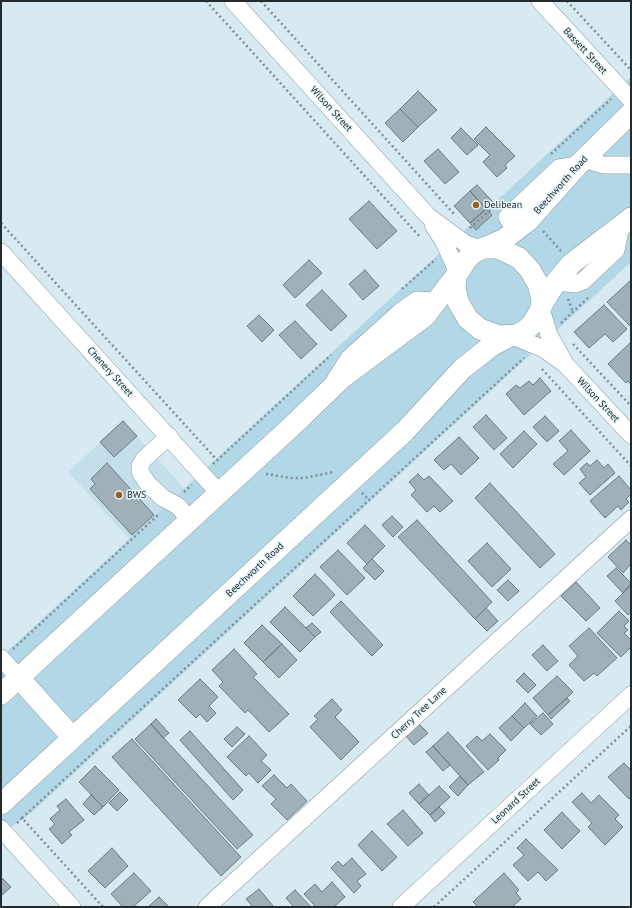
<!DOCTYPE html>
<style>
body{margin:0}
#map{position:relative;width:632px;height:908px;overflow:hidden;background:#d7eaf2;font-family:"PT Sans",sans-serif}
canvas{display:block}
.frame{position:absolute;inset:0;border:2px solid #232a2d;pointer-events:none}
</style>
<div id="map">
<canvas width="632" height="908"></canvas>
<div class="frame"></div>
</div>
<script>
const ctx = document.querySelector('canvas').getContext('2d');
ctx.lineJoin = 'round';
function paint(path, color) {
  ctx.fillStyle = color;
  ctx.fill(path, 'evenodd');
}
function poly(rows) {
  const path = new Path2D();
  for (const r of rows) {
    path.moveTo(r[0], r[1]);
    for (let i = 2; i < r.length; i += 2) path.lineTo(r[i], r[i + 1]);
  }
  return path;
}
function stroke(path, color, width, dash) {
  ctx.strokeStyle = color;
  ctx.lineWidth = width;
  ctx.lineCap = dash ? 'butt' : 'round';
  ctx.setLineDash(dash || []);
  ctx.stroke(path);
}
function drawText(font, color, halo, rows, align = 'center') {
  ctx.font = font + ' "PT Sans",sans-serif';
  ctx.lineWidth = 3;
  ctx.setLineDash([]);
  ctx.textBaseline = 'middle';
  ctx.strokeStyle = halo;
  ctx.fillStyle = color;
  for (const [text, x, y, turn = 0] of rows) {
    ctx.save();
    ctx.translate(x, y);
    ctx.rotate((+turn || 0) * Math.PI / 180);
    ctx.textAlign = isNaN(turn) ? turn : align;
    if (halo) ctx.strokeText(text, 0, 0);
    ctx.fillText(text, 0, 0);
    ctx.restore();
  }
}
paint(poly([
 [123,421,184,488,129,539,68,472]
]), '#c5dfea');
paint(poly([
 [631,77,631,262,31,813,1,834,1,657]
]), '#b2d8e8');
const building = poly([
 [418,91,437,110,418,127,400,109,418,91],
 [400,109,418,127,403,142,385,123,400,109],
 [486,127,515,156,505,165,507,168,497,177,483,162,490,155,474,139,486,127],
 [461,128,478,145,467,155,451,138,461,128],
 [438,149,459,172,445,184,424,161,438,149],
 [477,185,493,202,486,209,470,191,477,185],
 [470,191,486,209,470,223,454,206,470,191],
 [369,201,397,231,377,249,349,219,369,201],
 [486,209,492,215,476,230,470,223,486,209],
 [309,260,322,273,295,298,283,285,309,260],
 [365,270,379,286,363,300,349,284,365,270],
 [631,280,631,327,607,302,631,280],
 [322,290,347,316,331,331,306,305,322,290],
 [604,305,627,329,613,342,605,334,589,348,574,332,604,305],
 [259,315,274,330,262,342,247,326,259,315],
 [295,321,317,344,301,359,279,335,295,321],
 [631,342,631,385,628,381,626,383,608,364,631,342],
 [540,378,551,391,524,415,506,394,516,385,520,388,529,381,533,385,540,378],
 [486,415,507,438,494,450,473,427,486,415],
 [545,416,559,431,547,442,533,427,545,416],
 [123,421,137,436,114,457,100,442,123,421],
 [571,430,590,451,564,475,553,464,568,451,559,441,571,430],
 [524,431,537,444,513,468,500,454,524,431],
 [459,437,479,458,461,475,451,464,444,470,434,460,459,437],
 [597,460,604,468,608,464,615,473,590,495,579,483,586,477,580,469,587,463,590,466,597,460],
 [107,463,154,515,132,535,90,489,95,484,91,479,107,463],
 [418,474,424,480,429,476,453,501,440,512,434,506,427,512,411,495,416,490,409,482,418,474],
 [619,476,631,490,631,494,626,499,629,502,621,510,618,506,605,518,590,501,619,476],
 [490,483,555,554,540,568,475,498,490,483],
 [392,516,403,527,393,537,382,525,392,516],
 [417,520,492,602,475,619,398,537,417,520],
 [365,525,385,546,367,564,347,543,365,525],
 [626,540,631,545,631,564,623,573,608,557,626,540],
 [487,543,511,569,492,587,468,561,487,543],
 [338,550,365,578,347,595,320,567,338,550],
 [372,559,384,571,375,580,363,568,372,559],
 [616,568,631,583,623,593,607,576,616,568],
 [315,574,335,595,313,616,293,596,315,574],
 [508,580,519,591,508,601,497,590,508,580],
 [576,582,600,608,586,621,561,596,576,582],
 [631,585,631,612,628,615,615,601,631,585],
 [341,601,383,645,372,656,330,612,341,601],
 [285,607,315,637,300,652,270,622,285,607],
 [486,608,498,621,487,631,475,619,486,608],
 [619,611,629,621,624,626,628,630,624,633,631,640,631,647,621,657,597,633,619,611],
 [312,623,321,632,315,637,306,628,312,623],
 [262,625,282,644,263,662,244,643,262,625],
 [589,628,617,658,597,676,594,673,584,681,569,665,578,656,569,646,589,628],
 [282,644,297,660,279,678,263,662,282,644],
 [543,645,558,661,547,671,532,655,543,645],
 [234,649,257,674,253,677,289,714,269,732,248,710,245,713,219,686,223,682,212,670,234,649],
 [524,673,536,685,528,693,516,681,524,673],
 [557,676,573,692,548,715,533,698,557,676],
 [200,679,218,697,209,706,216,713,207,722,200,714,196,718,178,700,200,679],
 [567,698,570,701,551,719,548,715,567,698],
 [332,699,342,710,335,717,359,742,341,760,310,727,318,719,314,716,332,699],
 [525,703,537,716,524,728,512,716,525,703],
 [543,713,553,724,541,735,530,724,543,713],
 [512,716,524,728,511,741,499,728,512,716],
 [156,719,169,733,163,738,151,724,156,719],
 [417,722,428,733,414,745,404,734,417,722],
 [151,724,253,835,237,849,135,739,151,724],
 [237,727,245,734,232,747,224,739,237,727],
 [190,731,243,790,233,800,180,740,190,731],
 [448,732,484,772,468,785,433,746,448,732],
 [490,734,506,750,498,758,499,760,488,770,466,746,477,736,482,741,490,734],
 [249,736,267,755,261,761,271,770,258,783,249,773,246,776,227,757,249,736],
 [132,739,241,857,221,876,112,757,132,739],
 [433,746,450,765,443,771,426,752,433,746],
 [624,763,631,770,631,797,629,799,608,777,624,763],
 [95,766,119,790,103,807,79,782,95,766],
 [274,775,287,788,291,784,307,801,287,820,271,804,276,799,262,786,274,775],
 [460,776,468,785,458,796,449,787,460,776],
 [419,784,429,795,419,804,409,793,419,784],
 [439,786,450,797,430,815,419,804,439,786],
 [120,792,128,800,117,811,109,803,120,792],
 [582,793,591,803,599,795,619,815,615,819,623,827,605,845,588,827,592,823,572,802,582,793],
 [91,795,103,807,94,815,83,804,91,795],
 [66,799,84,820,69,832,72,835,62,844,49,829,55,824,50,819,60,810,57,806,66,799],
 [439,807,445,813,435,822,430,815,439,807],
 [403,810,423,833,408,846,387,824,403,810],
 [562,812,580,831,562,849,544,830,562,812],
 [372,831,397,857,382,871,358,845,372,831],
 [526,839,558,870,546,881,538,872,528,881,513,865,524,855,517,848,526,839],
 [112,848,128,866,105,888,88,871,112,848],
 [352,858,366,874,357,881,361,886,354,893,331,868,338,861,343,866,352,858],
 [134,873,151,891,133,907,123,907,111,894,134,873],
 [504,873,519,890,516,893,521,899,512,907,478,907,473,902,504,873],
 [3,879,11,887,1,896,1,881,3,879],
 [332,882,345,897,335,906,336,907,316,907,304,894,315,884,322,892,332,882],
 [259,889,274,907,253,907,246,899,259,889],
 [295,890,311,907,294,907,286,898,295,890],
 [159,897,169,907,148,907,159,897]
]);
paint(building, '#9fb0b8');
stroke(building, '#697a81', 1);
const minor = poly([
 [233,1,428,216,466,244,480,249],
 [540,1,631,100],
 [584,159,603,165,631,165],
 [433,225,444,242,458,273],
 [516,232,507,217,559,168,578,165],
 [1,252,219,493],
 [556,282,575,284,583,281,616,250,621,225],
 [541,309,549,335,563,360],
 [512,336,544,349,566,365,631,435],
 [335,380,349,358,400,312,417,300,434,301,442,297],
 [169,436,144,459,140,466,140,472,148,484,163,498,178,506,189,519],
 [1,658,19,678],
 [1,829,72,907],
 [207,907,631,519],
 [401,907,631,695]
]);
const major = poly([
 [483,248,498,248,519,258,530,270,538,284,542,300,541,309,533,323,526,330,517,335,499,336,480,329,468,319,458,302,455,288,456,276,467,259,473,253,483,248],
 [484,248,503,240,528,221,578,165,631,113],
 [541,306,556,282,571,264,631,218],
 [19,678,72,737],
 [1,694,292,426,343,377,425,316,456,276],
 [1,804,405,431,462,369,491,346,508,337]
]);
stroke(minor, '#86979e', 18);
stroke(major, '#86979e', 22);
stroke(poly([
 [206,1,420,237],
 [261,1,454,214],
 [567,1,631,70],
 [551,154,611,99],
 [1,223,217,460],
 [470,228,493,208],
 [543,231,561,251],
 [402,289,436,259],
 [568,299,573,312],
 [561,323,589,297],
 [573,344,631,406],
 [542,369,631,466],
 [213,464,331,355],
 [266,474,291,478,304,478,334,472],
 [184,492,192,485],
 [362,493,369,500],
 [13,649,159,514],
 [22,818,524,358],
 [17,823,22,818,103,907],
 [434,907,631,726]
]), '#818e94', 2.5, [2, 3]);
stroke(minor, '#fff', 17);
stroke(major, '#fff', 21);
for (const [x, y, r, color] of [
 [476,205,4,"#9a5e20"],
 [119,495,4,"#9a5e20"]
]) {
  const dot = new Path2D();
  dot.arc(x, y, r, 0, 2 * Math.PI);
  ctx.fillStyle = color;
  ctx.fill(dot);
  stroke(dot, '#e8f7fd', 1.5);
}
drawText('10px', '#232a2d', '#e8f7fd', [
 ["Bassett Street",585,51,47],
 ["Wilson Street",331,109,48],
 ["Beechworth Road",561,185,-48],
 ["Chenery Street",110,372,48],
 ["Wilson Street",598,400,47],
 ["Beechworth Road",255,570,-43],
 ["Cherry Tree Lane",419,713,-43],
 ["Leonard Street",516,801,-43]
]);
drawText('10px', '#232a2d', '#e8f7fd', [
 ["Delibean",484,205],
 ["BWS",127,495]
], 'left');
</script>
